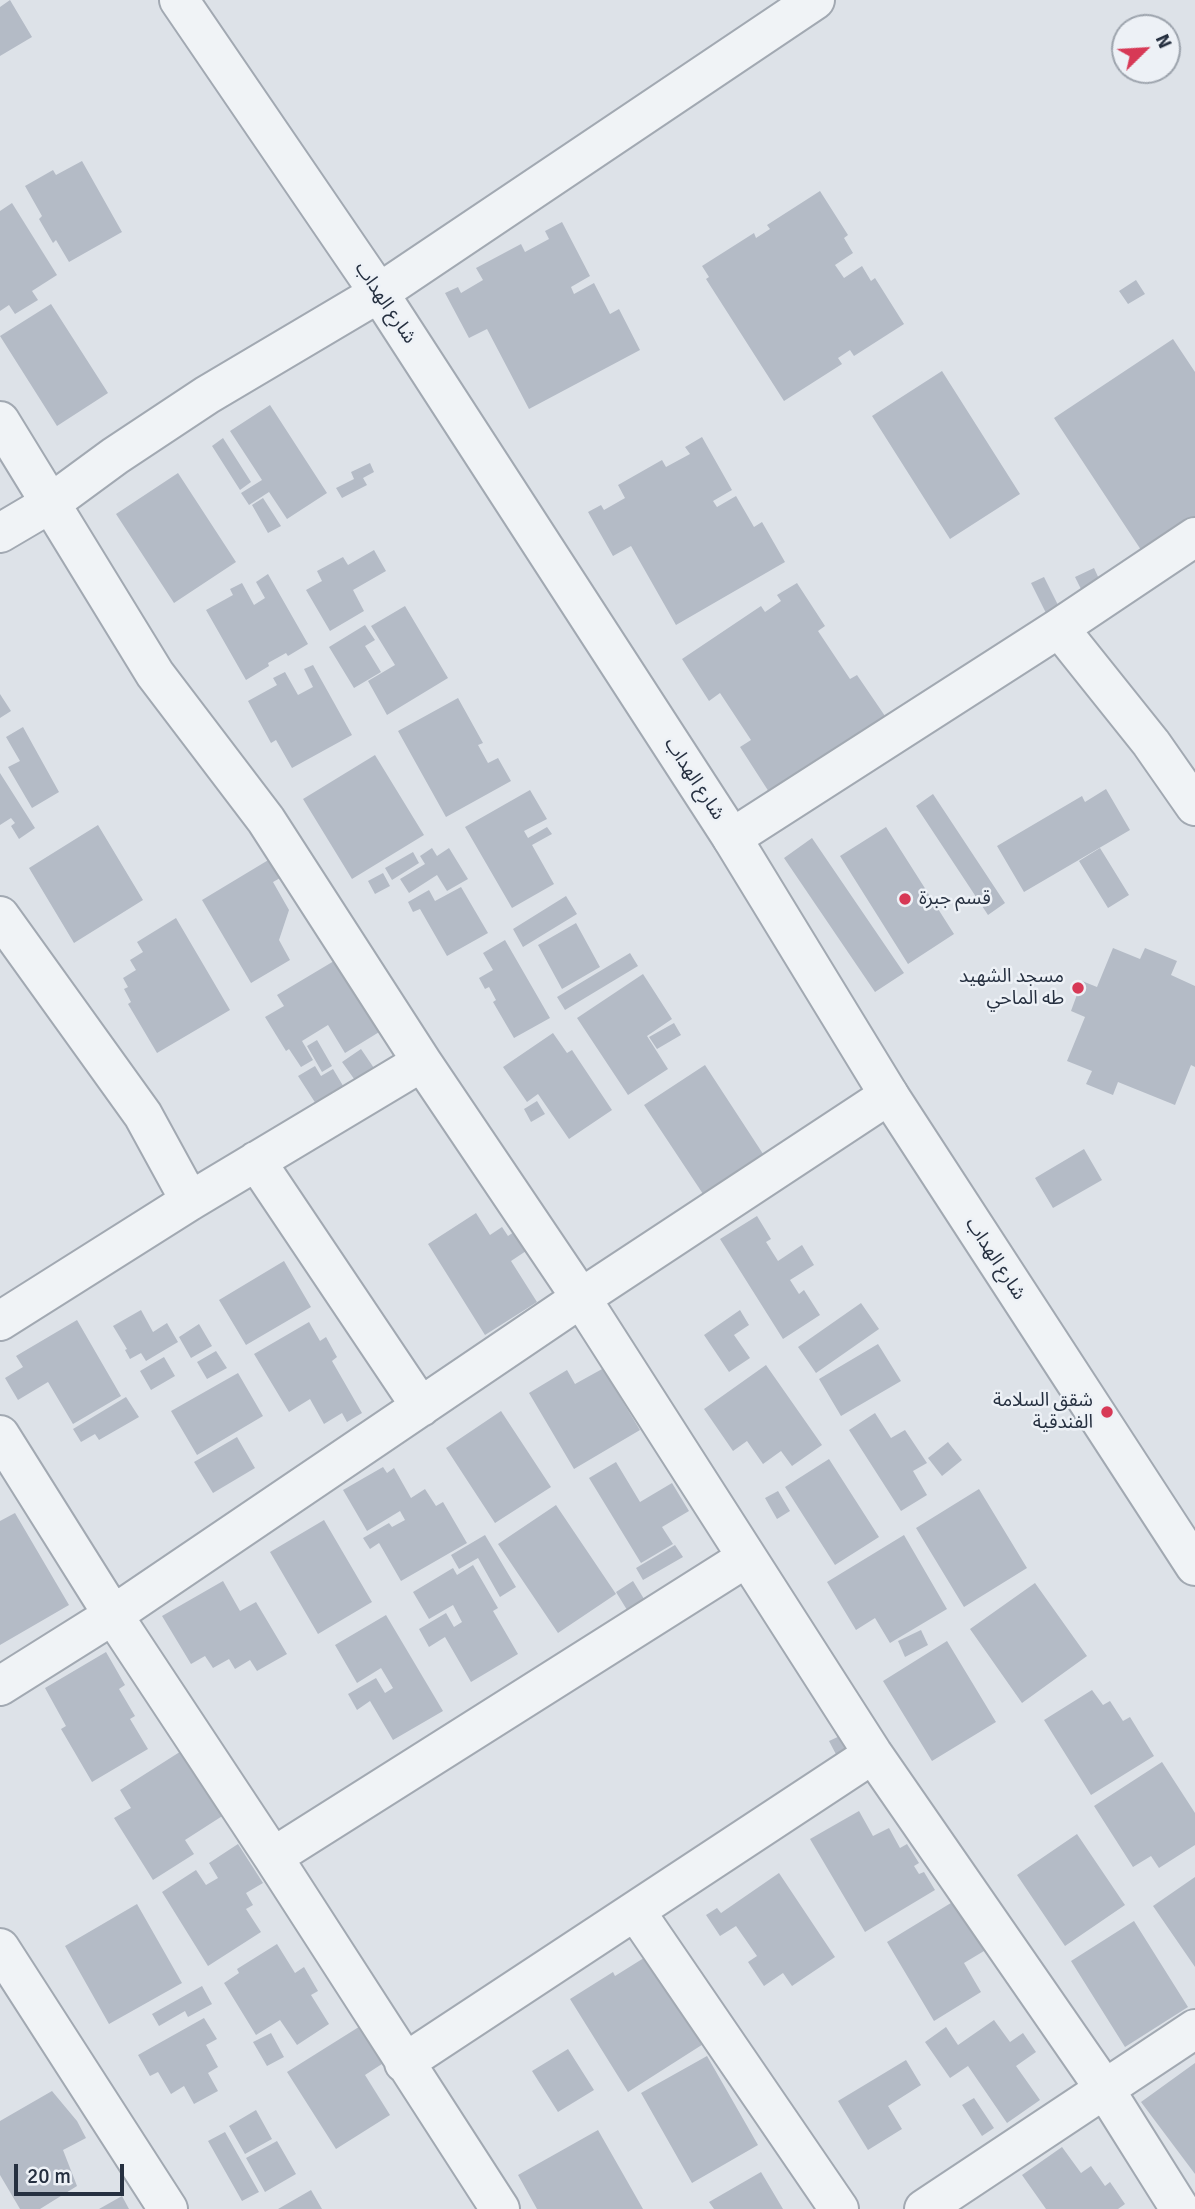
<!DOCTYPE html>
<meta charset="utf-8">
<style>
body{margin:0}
#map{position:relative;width:1195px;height:2209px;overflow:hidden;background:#dde2e8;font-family:Signika,sans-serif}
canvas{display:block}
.north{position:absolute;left:1111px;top:14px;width:70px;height:70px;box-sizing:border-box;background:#edf1f6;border:2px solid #9da4ad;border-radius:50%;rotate:66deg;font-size:19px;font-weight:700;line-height:28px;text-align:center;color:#263040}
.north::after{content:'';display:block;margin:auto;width:24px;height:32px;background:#d73956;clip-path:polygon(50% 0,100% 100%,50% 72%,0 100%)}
.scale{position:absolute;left:14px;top:2164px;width:110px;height:32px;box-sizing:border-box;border:4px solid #263040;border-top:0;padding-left:9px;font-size:21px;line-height:24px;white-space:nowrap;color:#263040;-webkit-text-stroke:5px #edf1f6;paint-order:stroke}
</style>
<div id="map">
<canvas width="1195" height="2209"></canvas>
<div class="north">N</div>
<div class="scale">20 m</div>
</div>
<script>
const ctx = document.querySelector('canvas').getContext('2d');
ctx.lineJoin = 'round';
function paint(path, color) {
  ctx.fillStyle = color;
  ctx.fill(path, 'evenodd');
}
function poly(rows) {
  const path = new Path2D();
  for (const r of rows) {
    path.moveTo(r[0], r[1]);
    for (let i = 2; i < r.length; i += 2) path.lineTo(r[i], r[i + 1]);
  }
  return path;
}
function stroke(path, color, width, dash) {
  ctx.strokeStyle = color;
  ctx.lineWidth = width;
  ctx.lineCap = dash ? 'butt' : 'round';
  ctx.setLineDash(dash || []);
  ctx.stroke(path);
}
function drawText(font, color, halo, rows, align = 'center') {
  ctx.font = font + ' Signika,"Noto Sans Arabic",sans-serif';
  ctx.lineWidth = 5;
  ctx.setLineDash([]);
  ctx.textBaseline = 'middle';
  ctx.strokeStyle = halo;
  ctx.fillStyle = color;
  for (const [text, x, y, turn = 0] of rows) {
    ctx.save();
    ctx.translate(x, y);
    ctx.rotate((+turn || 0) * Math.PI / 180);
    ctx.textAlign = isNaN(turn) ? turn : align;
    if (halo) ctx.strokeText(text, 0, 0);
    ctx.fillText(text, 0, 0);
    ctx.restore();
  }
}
paint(poly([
 [10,0,32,37,0,56,0,7],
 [82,161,122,232,69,262,56,240,53,243,39,219,42,216,25,186,53,170,56,175],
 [820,191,848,235,844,238,853,253,835,265,844,278,862,266,871,281,875,278,904,324,854,356,850,350,838,358,842,364,784,401,706,279,709,277,702,266,754,233,756,238,770,229,767,225],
 [12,203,57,275,32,291,38,300,15,314,9,305,0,311,0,211],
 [562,222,590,276,571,287,574,294,594,283,610,314,619,309,640,350,529,409,487,329,469,338,445,293,458,287,461,293,483,280,476,268,521,244,525,252,549,239,545,231],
 [1136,280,1145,294,1128,304,1119,291],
 [51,304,108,393,57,426,0,336],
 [1173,339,1195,372,1195,518,1143,553,1054,418],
 [942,371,1020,494,950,539,872,416],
 [270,405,327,493,287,519,269,492,249,505,241,493,262,480,230,431],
 [702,437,732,490,713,501,717,507,736,496,754,527,762,522,785,562,676,625,631,546,613,556,588,512,601,505,604,510,625,498,618,485,662,460,666,467,690,454,685,447],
 [223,438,251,482,240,490,212,446],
 [370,463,374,472,363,478,367,485,342,498,336,488,354,479,351,472],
 [178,473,236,562,174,603,116,514],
 [263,498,281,526,268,533,252,505],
 [374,550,386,571,353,590,364,611,330,631,306,590,322,581,317,571,343,557,348,565],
 [1094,568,1100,581,1081,589,1075,577],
 [268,574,308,644,288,656,286,653,268,663,269,666,246,680,206,610,233,595,230,589,242,583,254,605,265,598,256,582],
 [1044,577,1059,607,1046,613,1031,583],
 [797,583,825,626,818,631,850,679,857,675,885,716,769,792,740,747,751,740,720,693,709,701,682,659,761,606,765,612,781,601,777,595],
 [405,606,448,678,387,715,368,681,395,665,371,626],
 [365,625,375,640,365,646,381,672,354,688,329,647],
 [313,665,352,735,292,768,276,740,271,743,248,701,277,685,273,678,285,672,298,695,313,687,304,669],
 [0,694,11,711,0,718],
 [458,698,483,743,478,745,488,763,498,758,511,781,446,817,398,731],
 [23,727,59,792,32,808,8,767,20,761,6,737],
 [375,755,424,835,352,879,303,799],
 [0,773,35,828,19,839,11,826,15,823,11,818,0,825],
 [1106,789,1130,830,1024,892,997,846,1082,796,1085,802],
 [530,790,547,819,524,831,528,838,547,827,552,834,532,845,554,884,512,908,465,827],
 [933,794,1005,903,988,915,916,806],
 [98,825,143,900,74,943,29,868],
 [886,827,954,934,908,964,840,856],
 [812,838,904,973,875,992,784,858],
 [432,848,437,856,449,848,468,879,447,891,437,875,409,893,400,879,425,864,420,856],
 [1100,848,1129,895,1108,908,1079,861],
 [413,852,419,863,392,880,385,868],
 [280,853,291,872,273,882,289,910,279,940,290,960,251,983,202,900],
 [383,873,390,886,375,894,368,881],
 [461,887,488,933,447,956,420,909,413,912,408,902,429,890,435,901],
 [566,896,577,914,523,947,513,929],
 [176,918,230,1010,157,1053,128,1004,131,1002,124,989,128,987,123,978,136,970,130,960,143,952,137,942],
 [576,923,600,967,562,989,538,945],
 [505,940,550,1018,514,1038,493,1002,496,1000,489,987,485,989,479,978,493,970,483,953],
 [1113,948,1140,959,1145,948,1177,961,1171,975,1195,986,1195,1067,1191,1065,1175,1105,1118,1082,1113,1095,1086,1084,1092,1071,1067,1061,1085,1017,1071,1011,1082,981,1097,987],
 [630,953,638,966,565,1010,557,997],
 [339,958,389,1026,345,1053,328,1025,302,1041,313,1060,301,1067,289,1049,286,1051,265,1017,284,1006,277,995],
 [643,974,672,1019,647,1036,668,1069,628,1095,577,1018],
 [674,1023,681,1035,657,1049,649,1037],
 [553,1033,567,1053,572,1050,612,1110,569,1139,538,1094,527,1102,503,1067],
 [317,1040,332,1066,322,1072,307,1046],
 [361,1049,376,1071,357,1083,342,1062],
 [705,1065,767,1160,707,1200,644,1105],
 [315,1066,321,1076,333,1069,345,1089,318,1107,298,1076],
 [537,1101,545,1114,531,1122,524,1109],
 [1084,1149,1102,1180,1053,1208,1035,1178],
 [476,1213,490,1235,502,1227,508,1236,514,1232,526,1251,511,1261,537,1302,485,1335,428,1244],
 [757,1216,771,1239,766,1242,778,1261,802,1245,814,1265,790,1280,799,1294,804,1290,820,1315,783,1339,720,1239],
 [284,1261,311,1307,246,1345,219,1300],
 [861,1303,879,1329,816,1373,798,1347],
 [141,1310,153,1332,167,1323,178,1342,146,1361,141,1353,130,1359,125,1350,127,1349,113,1326],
 [740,1310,749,1325,734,1335,750,1358,729,1372,704,1335],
 [77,1320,121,1396,73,1424,48,1382,18,1400,5,1378,23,1367,16,1356],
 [309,1322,320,1341,326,1337,337,1357,332,1361,362,1413,347,1422,342,1413,324,1424,310,1399,289,1412,254,1354],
 [199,1324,212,1346,191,1358,179,1337],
 [878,1344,901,1381,841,1416,819,1379],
 [216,1351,227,1368,207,1379,197,1362],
 [164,1357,175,1376,151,1390,140,1371],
 [613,1363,624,1383,615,1389,640,1430,574,1469,529,1393,567,1370,575,1384],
 [766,1365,822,1445,792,1466,781,1451,763,1464,747,1441,733,1451,704,1409],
 [238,1373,263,1416,197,1455,171,1411],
 [126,1397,139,1417,99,1440,95,1434,81,1442,73,1429],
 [501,1411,551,1487,495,1523,446,1448],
 [875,1413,891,1438,905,1430,927,1463,913,1471,927,1495,901,1511,849,1430],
 [237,1437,255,1468,213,1493,194,1462],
 [948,1442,962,1460,942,1476,928,1458],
 [829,1459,879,1537,835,1565,785,1487],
 [616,1462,640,1502,672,1483,689,1511,662,1527,673,1544,641,1563,589,1478],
 [383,1467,387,1473,394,1468,411,1498,425,1489,436,1506,443,1502,467,1543,401,1581,379,1543,370,1549,363,1538,389,1523,392,1527,405,1520,400,1511,367,1531,343,1490],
 [979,1489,1027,1568,964,1607,916,1528],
 [778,1491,790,1511,777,1519,765,1498],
 [556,1505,616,1594,558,1633,498,1544],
 [15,1513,69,1605,0,1645,0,1521],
 [324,1520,372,1602,318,1634,270,1552],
 [485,1535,516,1587,500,1597,478,1558,459,1569,451,1555],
 [904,1535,947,1609,890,1643,875,1618,856,1630,827,1582],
 [675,1545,683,1557,643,1580,636,1568],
 [473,1565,498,1608,493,1611,518,1654,471,1682,445,1637,429,1647,419,1629,446,1613,454,1627,462,1622,453,1605,429,1619,413,1592,453,1568,457,1575],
 [223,1581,240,1611,256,1602,287,1654,257,1671,250,1660,235,1669,229,1659,213,1668,205,1656,191,1664,162,1616],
 [633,1581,649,1607,632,1618,616,1592],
 [1035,1583,1087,1656,1022,1703,970,1629],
 [386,1615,443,1711,393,1740,370,1701,357,1710,348,1694,376,1678,385,1693,393,1688,381,1668,357,1683,335,1645],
 [921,1630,928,1645,905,1657,898,1641],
 [947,1641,996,1722,932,1761,883,1681],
 [106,1652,125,1685,119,1689,135,1716,130,1719,148,1749,92,1782,61,1729,66,1726,45,1688],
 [1092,1690,1103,1705,1110,1701,1123,1721,1130,1717,1154,1756,1091,1795,1044,1720],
 [842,1735,851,1751,838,1758,829,1741],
 [186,1748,227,1813,185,1840,194,1854,153,1880,114,1818,131,1808,120,1790],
 [1162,1762,1195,1813,1195,1845,1159,1868,1151,1856,1133,1867,1094,1806],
 [859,1811,873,1836,889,1828,900,1848,907,1844,919,1863,914,1866,919,1874,924,1872,935,1890,865,1932,810,1839],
 [1077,1834,1125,1905,1065,1946,1017,1875],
 [238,1844,263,1883,246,1893,253,1905,246,1909,261,1932,208,1966,162,1892,196,1870,206,1885,218,1878,209,1863],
 [779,1873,835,1957,792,1986,783,1973,764,1986,748,1962,757,1956,736,1926,720,1936,706,1915,717,1908,721,1913],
 [1195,1877,1195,1967,1153,1906],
 [964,1895,994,1945,964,1963,981,1992,934,2021,887,1942],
 [137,1904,182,1983,109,2024,65,1946],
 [1134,1921,1188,2007,1125,2047,1071,1961],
 [277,1944,295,1973,304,1967,318,1991,311,1995,329,2024,297,2045,280,2020,256,2035,224,1983,239,1973,237,1969],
 [647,1956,708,2041,628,2092,570,1999,613,1972,615,1976],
 [202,1986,212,2004,188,2017,185,2011,159,2026,152,2014],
 [204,2018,217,2039,206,2045,218,2067,208,2073,218,2091,194,2104,184,2086,171,2094,158,2072,150,2076,138,2055],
 [994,2020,1010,2042,1023,2033,1036,2052,1016,2066,1040,2100,1007,2123,968,2066,950,2078,925,2042,946,2027,958,2045],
 [362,2025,385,2062,365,2075,390,2115,336,2149,287,2072],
 [271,2033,284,2057,267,2066,253,2042],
 [568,2049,594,2090,558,2112,532,2071],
 [707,2056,758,2145,692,2183,641,2093],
 [906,2060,921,2085,888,2106,902,2129,868,2150,838,2101],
 [1195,2063,1195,2174,1141,2102],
 [52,2091,77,2121,86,2138,63,2150,77,2186,40,2209,20,2209,0,2175,0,2121],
 [974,2098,994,2128,982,2136,962,2105],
 [256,2110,272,2139,245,2154,229,2126],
 [598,2130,643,2209,537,2209,518,2175],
 [225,2132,259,2192,242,2201,208,2141],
 [277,2141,296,2174,265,2192,246,2158],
 [1062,2147,1081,2173,1091,2166,1105,2186,1110,2182,1125,2204,1118,2209,1046,2209,1022,2175],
 [761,2172,783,2209,714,2209,709,2202],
 [311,2190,322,2209,278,2209],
 [122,2196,129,2209,99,2209]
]), '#b4bbc6');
const minor = poly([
 [0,421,155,674,266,820,422,1062,581,1298,873,1754,1104,2088,1180,2209],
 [0,533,51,503,115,456,207,395,379,293,815,0],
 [1059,628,1151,743,1195,806],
 [732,838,1059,628,1195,537],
 [0,916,143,1115,190,1201],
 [256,1161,421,1407],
 [0,1321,190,1201,422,1062],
 [0,1435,113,1615,273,1857,500,2209],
 [0,1686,113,1615,581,1298,889,1095],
 [273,1857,746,1558],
 [636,1912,839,2209],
 [0,1948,168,2209],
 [404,2063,873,1754],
 [924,2209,1195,2029]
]);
const tertiary = poly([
 [179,0,379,293,732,838,889,1095,1195,1566]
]);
stroke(minor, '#a2a9b2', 42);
stroke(tertiary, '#a2a9b2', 42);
stroke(minor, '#f0f3f6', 38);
stroke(tertiary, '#f0f3f6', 38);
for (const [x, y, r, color] of [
 [905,899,7,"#d73956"],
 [1078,988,7,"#d73956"],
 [1107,1412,7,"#d73956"]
]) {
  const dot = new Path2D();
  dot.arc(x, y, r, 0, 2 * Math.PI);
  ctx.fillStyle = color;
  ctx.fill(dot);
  stroke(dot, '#edf1f6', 2.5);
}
drawText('19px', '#263040', '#edf1f6', [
 ["شارع الهداب",385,303,56],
 ["شارع الهداب",694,779,57],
 ["شارع الهداب",995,1259,57]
]);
drawText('19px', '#263040', '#edf1f6', [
 ["قسم جبرة",919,899,"left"],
 ["مسجد الشهيد",1064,977],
 ["طه الماحي",1064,999],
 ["شقق السلامة",1093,1401],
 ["الفندقية",1093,1423]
], 'right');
</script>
